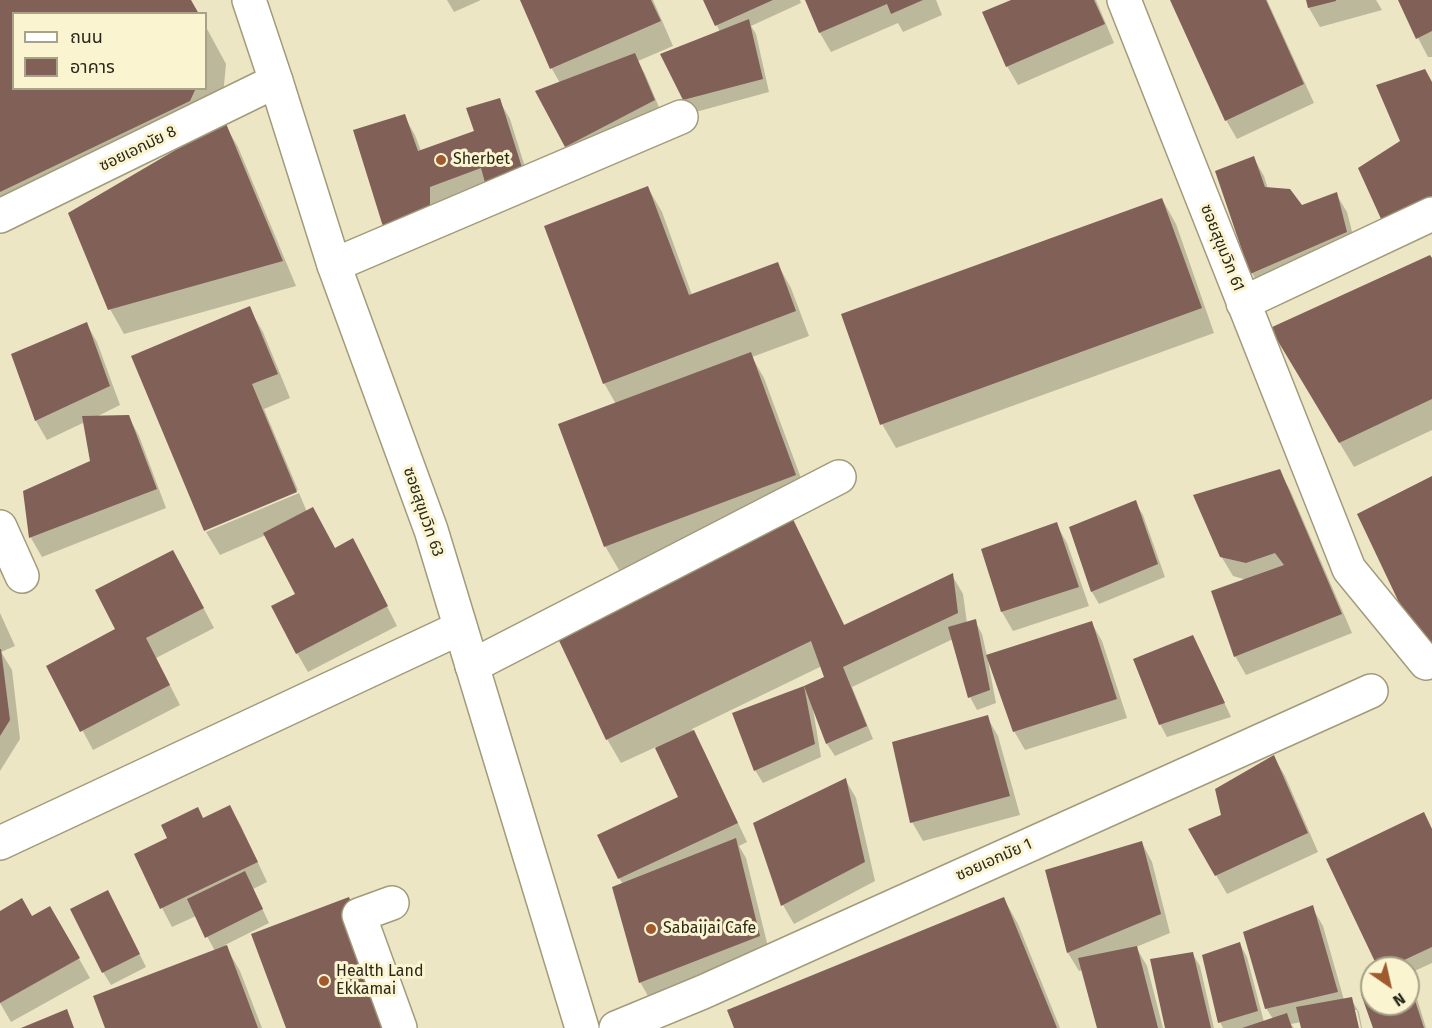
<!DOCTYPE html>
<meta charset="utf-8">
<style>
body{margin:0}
#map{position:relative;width:1432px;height:1028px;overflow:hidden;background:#ece6c4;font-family:"Fira Sans","Noto Sans Thai",sans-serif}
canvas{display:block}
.legend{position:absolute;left:12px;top:12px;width:195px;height:78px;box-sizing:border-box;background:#faf4d1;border:2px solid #a7a288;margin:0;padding:8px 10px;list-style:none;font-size:18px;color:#2a281b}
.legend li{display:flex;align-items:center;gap:12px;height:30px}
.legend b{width:30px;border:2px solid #a7a288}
.north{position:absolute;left:1360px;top:956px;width:60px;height:60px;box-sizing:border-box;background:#faf4d1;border:2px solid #a7a288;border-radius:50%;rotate:146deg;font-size:16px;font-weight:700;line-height:24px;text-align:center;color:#2a281b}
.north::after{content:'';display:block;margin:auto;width:21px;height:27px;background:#9f5a2e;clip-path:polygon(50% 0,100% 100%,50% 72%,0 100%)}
</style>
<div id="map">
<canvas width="1432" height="1028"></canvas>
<ul class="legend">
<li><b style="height:8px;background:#fff"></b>ถนน</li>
<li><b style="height:16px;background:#816057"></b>อาคาร</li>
</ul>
<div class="north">N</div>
</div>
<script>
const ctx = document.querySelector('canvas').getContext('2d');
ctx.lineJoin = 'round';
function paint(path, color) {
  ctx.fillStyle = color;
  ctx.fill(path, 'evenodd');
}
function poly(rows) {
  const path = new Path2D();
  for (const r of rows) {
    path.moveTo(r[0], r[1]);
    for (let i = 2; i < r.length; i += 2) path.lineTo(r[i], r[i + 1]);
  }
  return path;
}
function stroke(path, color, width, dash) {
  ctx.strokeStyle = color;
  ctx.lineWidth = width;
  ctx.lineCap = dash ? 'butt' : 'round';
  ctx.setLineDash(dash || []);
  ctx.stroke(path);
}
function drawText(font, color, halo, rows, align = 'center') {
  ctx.font = font + ' "Fira Sans","Noto Sans Thai",sans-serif';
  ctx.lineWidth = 6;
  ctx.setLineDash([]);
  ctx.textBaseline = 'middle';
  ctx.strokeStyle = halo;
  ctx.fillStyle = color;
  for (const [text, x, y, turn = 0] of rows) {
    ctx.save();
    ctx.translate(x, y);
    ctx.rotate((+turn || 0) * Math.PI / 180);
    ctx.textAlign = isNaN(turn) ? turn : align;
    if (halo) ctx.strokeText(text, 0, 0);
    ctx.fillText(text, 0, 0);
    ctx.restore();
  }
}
paint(poly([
 [0,0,189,0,14,14,14,88,206,88,206,27,226,64,222,106,224,123,238,147,296,286,124,334,110,309,178,151,177,149,0,233],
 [447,0,481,0,454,12],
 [522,0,653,0,673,46,638,61,645,74,664,119,577,165,537,92,560,83,552,69],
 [705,0,800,0,801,3,751,26,756,34,769,92,692,113,684,100,720,32],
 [806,0,936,0,942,15,903,32,898,23,831,52,820,33],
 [1014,0,1096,0,1114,43,1018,85,1007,66],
 [1171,0,1267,0,1314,103,1237,139,1226,120],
 [1308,0,1376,0,1382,10,1320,27,1309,8],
 [1400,0,1432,0,1432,57,1428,57,1418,38],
 [499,100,510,119,534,196,397,251,404,116,415,135,421,151,476,132],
 [1253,157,1264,176,1268,189,1301,206,1336,194,1347,212,1357,251,1263,292,1252,273],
 [648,188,662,212,692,295,777,263,791,288,809,336,752,357,764,378,809,500,619,570,605,546,616,404,604,383],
 [1162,199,1176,224,1214,333,896,448,882,424],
 [1432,261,1432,430,1354,467,1286,353],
 [249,308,263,332,290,398,264,409,298,490,206,528,206,531,133,357],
 [86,323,97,342,120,405,94,418,128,416,139,436,166,508,42,557,31,538,24,492,92,462,85,422,47,440,36,421,13,355],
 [1279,471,1290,490,1352,633,1246,675,1235,656,1247,580,1233,576,1221,556],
 [299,493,307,512,335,549,363,559,397,626,308,672,297,653,297,594,266,535,220,555,206,532],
 [1135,502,1143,515,1165,577,1099,604,1092,592,1071,528],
 [789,515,803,540,845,626,952,575,963,594,967,623,975,621,982,634,987,656,1091,622,1102,641,1127,718,1025,750,1014,731,990,661,988,661,996,703,977,710,970,697,953,639,852,687,873,739,835,756,827,744,814,709,813,709,821,757,763,783,755,770,734,714,805,687,826,678,822,666,692,729,704,751,747,842,739,846,746,858,770,955,651,1001,640,982,623,884,619,878,680,798,656,747,621,763,607,739],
 [1056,524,1067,543,1089,606,1013,631,1002,612,982,550],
 [184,571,214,628,156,658,180,705,93,750,48,666,117,630],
 [0,613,15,646,1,652,12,670,20,739,0,771],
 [1200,650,1231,717,1167,737,1160,724],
 [987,717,998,736,1020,815,923,841,912,822],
 [1274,757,1285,776,1318,852,1227,894,1190,830,1223,815],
 [845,779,856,798,875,881,794,924,783,905,755,824],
 [230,807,241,826,267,882,253,889,269,923,225,945,240,971,262,1028,107,1028,215,951,196,916,172,927,162,908,136,855],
 [1432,830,1432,963,1408,974,1408,968,1380,968],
 [1142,843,1152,862,1170,933,1136,947,1147,966,1163,1028,1098,1028,1083,970,1079,971,1068,953,1047,871],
 [1004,899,1018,924,1060,1028,736,1028],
 [115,905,146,967,111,985,103,972],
 [1312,907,1323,926,1344,1000,1351,999,1359,1012,1362,1028,1361,1028,1357,1010,1354,1010,1357,1028,1303,1028,1301,1022,1291,1024,1294,1028,1223,1028,1220,1022,1240,944,1247,957,1264,1022,1273,1019,1266,1008],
 [50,908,90,978,11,1022,0,1003,0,913,32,918],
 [1192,953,1200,966,1214,1028,1167,1028],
 [1408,979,1414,989,1426,1028,1375,1028,1363,994,1372,991,1372,1004,1408,1004]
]), '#0003');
paint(poly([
 [0,0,191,0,199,14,14,14,14,88,196,88,190,101,0,192],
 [520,0,651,0,661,21,550,69],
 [703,0,773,0,715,26],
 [805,0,923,0,891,14,887,4,819,33],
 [1011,0,1094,0,1105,24,1006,67,982,12],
 [1170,0,1266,0,1304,84,1225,121],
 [1306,0,1336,0,1336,1,1308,8],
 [1398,0,1432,0,1432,31,1416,39],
 [749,19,763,79,683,100,660,54],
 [635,53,655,100,565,147,535,91],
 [1425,69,1432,82,1432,199,1382,221,1358,168,1400,141,1376,85],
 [500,98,525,177,487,190,481,168,430,187,430,212,385,233,353,130,405,114,418,151,474,131,466,108],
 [225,121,283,261,108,310,68,213],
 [1254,156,1265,187,1290,189,1302,205,1337,192,1347,232,1250,274,1215,171],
 [648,186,689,295,778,262,796,311,603,384,544,226],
 [1162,198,1202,308,880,425,841,314],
 [1430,255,1432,258,1432,399,1339,443,1270,328],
 [250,306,278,374,252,384,297,492,204,531,131,356],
 [87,322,110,386,35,421,11,354],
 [751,352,796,475,604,547,558,424],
 [129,415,157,489,29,538,23,491,90,461,82,416],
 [1280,469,1342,614,1234,657,1211,591,1284,565,1275,553,1246,563,1220,557,1193,495],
 [1432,476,1432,672,1357,514],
 [1136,500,1158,564,1091,592,1069,527],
 [313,507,335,548,353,538,388,606,296,654,271,606,295,594,263,533],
 [790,513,844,625,953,573,958,613,843,667,867,726,826,744,804,686,824,677,811,641,606,740,553,628],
 [1057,522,1079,587,1001,612,981,549],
 [173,550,204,608,146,638,170,685,80,732,46,666,115,629,95,590],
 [976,619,990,690,968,698,948,627],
 [1092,621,1117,699,1013,732,986,655],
 [1193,635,1225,703,1159,725,1133,659],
 [0,649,1,649,10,720,0,736],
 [804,686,815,744,754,771,732,713],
 [988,715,1010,796,910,823,892,742],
 [694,730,738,823,618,879,597,835,678,797,655,748],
 [1274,755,1308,833,1215,876,1188,829,1221,815,1215,789],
 [846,778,865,862,781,906,753,823],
 [230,805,258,862,160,909,134,854,167,838,161,825,198,807,203,818],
 [1424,812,1432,829,1432,947,1387,968,1378,968,1326,859],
 [736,838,760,936,639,983,612,887],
 [1142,841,1161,914,1067,953,1045,870],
 [245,871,263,909,205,938,187,899],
 [108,890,140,954,102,973,70,909],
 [349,897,398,1028,286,1028,251,934],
 [1004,897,1057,1028,734,1028,727,1010],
 [22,898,32,916,50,906,80,958,0,1003,0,911],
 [1313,905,1338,992,1265,1009,1243,932],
 [1240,942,1258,1011,1218,1023,1202,955],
 [227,945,258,1028,105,1028,93,996],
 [1137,946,1158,1028,1097,1028,1078,958],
 [1193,952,1211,1028,1165,1028,1150,959],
 [1408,979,1424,1028,1373,1028,1361,994,1372,989,1372,1004,1408,1004],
 [1352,997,1359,1028,1301,1028,1296,1007],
 [67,1009,74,1028,21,1028],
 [1287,1013,1292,1028,1242,1028]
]), '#816057');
const minor = poly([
 [1124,0,1349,569,1426,663],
 [0,216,276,81],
 [334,265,681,117],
 [1243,303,1432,214],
 [0,527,22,576],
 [472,666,839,477],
 [0,843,460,628],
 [392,903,359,915,400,1028],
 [616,1028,703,992,1371,691]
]);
const major = poly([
 [249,0,276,81,334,265,431,530,582,1028]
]);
stroke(minor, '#a19b7b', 36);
stroke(major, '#a19b7b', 36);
stroke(minor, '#fff', 33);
stroke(major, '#fff', 33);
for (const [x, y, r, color] of [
 [441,160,6,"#9f5a2e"],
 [651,929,6,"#9f5a2e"],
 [324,981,6,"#9f5a2e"]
]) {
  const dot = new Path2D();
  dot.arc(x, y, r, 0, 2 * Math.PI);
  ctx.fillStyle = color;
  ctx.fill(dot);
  stroke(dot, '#faf4d1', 2);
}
drawText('16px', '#2a281b', '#faf4d1', [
 ["ซอยเอกมัย 8",138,149,-26],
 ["ซอยสุขุมวิท 61",1222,248,68],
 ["ซอยสุขุมวิท 63",423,512,71],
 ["ซอยเอกมัย 1",994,860,-24]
]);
drawText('16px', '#2a281b', '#faf4d1', [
 ["Sherbet",453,160],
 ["Sabaijai Cafe",663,929],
 ["Health Land",336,972],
 ["Ekkamai",336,990]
], 'left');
</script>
